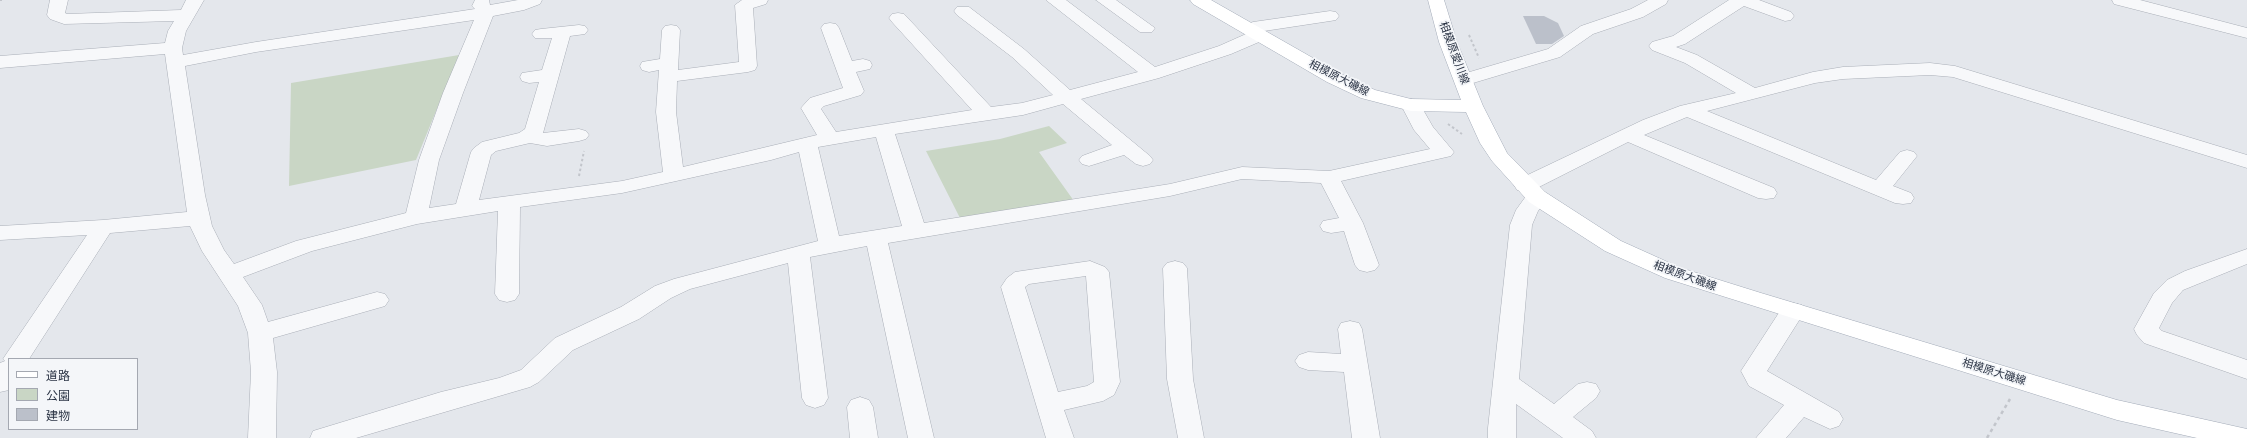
<!DOCTYPE html>
<meta charset="utf-8">
<style>
body{margin:0}
#map{position:relative;width:2247px;height:438px;overflow:hidden;background:#e4e7ec;font-family:Mulish,"Noto Sans JP",sans-serif}
canvas{display:block}
.legend{position:absolute;left:8px;top:358px;width:130px;height:72px;box-sizing:border-box;background:#f4f6f9;border:1px solid #a4a8b1;margin:0;padding:5px 7px;list-style:none;font-size:12px;color:#2b3445}
.legend li{display:flex;align-items:center;gap:8px;height:20px}
.legend b{width:20px;border:1px solid #a4a8b1}
</style>
<div id="map">
<canvas width="2247" height="438"></canvas>
<ul class="legend">
<li><b style="height:5px;background:#fff"></b>道路</li>
<li><b style="height:11px;background:#c9d6c5"></b>公園</li>
<li><b style="height:11px;background:#bbc0ca"></b>建物</li>
</ul>
</div>
<script>
const ctx = document.querySelector('canvas').getContext('2d');
ctx.lineJoin = 'round';
function paint(path, color) {
  ctx.fillStyle = color;
  ctx.fill(path, 'evenodd');
}
function poly(rows) {
  const path = new Path2D();
  for (const r of rows) {
    path.moveTo(r[0], r[1]);
    for (let i = 2; i < r.length; i += 2) path.lineTo(r[i], r[i + 1]);
  }
  return path;
}
function stroke(path, color, width, dash) {
  ctx.strokeStyle = color;
  ctx.lineWidth = width;
  ctx.lineCap = dash ? 'butt' : 'round';
  ctx.setLineDash(dash || []);
  ctx.stroke(path);
}
function drawText(font, color, halo, rows, align = 'center') {
  ctx.font = font + ' Mulish,"Noto Sans JP",sans-serif';
  ctx.lineWidth = 3.5;
  ctx.setLineDash([]);
  ctx.textBaseline = 'middle';
  ctx.strokeStyle = halo;
  ctx.fillStyle = color;
  for (const [text, x, y, turn = 0] of rows) {
    ctx.save();
    ctx.translate(x, y);
    ctx.rotate((+turn || 0) * Math.PI / 180);
    ctx.textAlign = isNaN(turn) ? turn : align;
    if (halo) ctx.strokeText(text, 0, 0);
    ctx.fillText(text, 0, 0);
    ctx.restore();
  }
}
paint(poly([
 [459,55,416,160,289,186,291,83],
 [1049,126,1067,143,1039,152,1074,201,961,220,926,151,1000,139]
]), '#c9d6c5');
paint(poly([
 [1523,16,1544,16,1558,23,1564,36,1552,44,1536,44]
]), '#bbc0ca');
const minor = poly([
 [50,0,68,0,65,13,67,14,181,10,186,0,204,0,186,31,182,48,183,55,256,42,475,9,472,6,475,0,489,0,490,5,518,0,542,0,540,4,524,10,493,16,463,93,439,160,429,208,456,204,471,152,474,148,482,142,519,133,525,129,539,82,529,83,522,81,520,77,522,73,542,70,552,38,535,38,532,34,535,30,541,29,579,25,585,26,588,30,585,34,570,36,543,133,579,129,586,131,589,135,586,139,579,141,547,146,530,143,496,151,491,155,479,200,622,181,663,172,656,112,659,70,649,72,642,70,640,66,642,62,660,59,662,30,665,26,671,25,677,26,680,30,678,70,739,62,735,5,742,0,768,0,766,4,753,8,757,66,755,70,748,72,677,81,676,112,683,167,817,135,801,108,810,98,843,88,821,28,824,24,830,23,836,24,839,28,852,61,863,59,870,61,872,65,870,69,856,72,864,91,861,95,824,106,821,109,836,132,972,110,892,22,889,18,892,14,898,13,904,14,991,107,1022,103,1053,95,1012,57,957,15,954,11,957,7,969,7,1024,49,1070,90,1138,72,1046,0,1066,0,1155,67,1219,46,1246,34,1241,30,1244,26,1253,22,1330,11,1336,12,1339,16,1336,20,1330,21,1264,31,1269,35,1266,39,1231,54,1159,78,1081,99,1150,156,1153,160,1150,164,1143,166,1136,164,1124,155,1089,166,1082,164,1079,160,1082,156,1112,145,1063,104,1023,115,895,134,924,223,1170,184,1242,167,1329,171,1430,149,1414,130,1401,105,1404,101,1411,99,1418,101,1433,127,1454,152,1451,156,1341,181,1363,223,1379,265,1375,270,1367,272,1359,270,1355,265,1344,231,1331,233,1323,231,1320,226,1323,221,1339,218,1321,183,1242,179,1170,196,888,243,934,438,908,438,867,246,810,257,828,398,824,405,815,408,806,405,802,398,788,263,690,289,671,298,639,319,573,350,539,382,530,387,356,438,310,438,313,431,441,392,499,378,521,370,555,338,621,307,655,286,674,279,818,241,799,152,771,160,622,193,520,207,519,294,515,300,507,302,499,300,495,294,498,211,417,224,312,251,243,277,262,305,268,322,377,292,385,294,389,300,385,306,273,338,277,372,276,438,248,438,251,372,248,333,238,306,202,251,190,226,110,233,29,359,9,359,9,390,0,392,0,363,5,361,3,359,7,353,87,235,0,240,0,226,103,220,187,212,165,54,0,68,0,56,165,43,168,31,174,21,64,24,50,19,47,15,50,0],
 [474,20,443,93,419,160,406,213,296,241,234,264,224,250,212,226,205,195,185,66,256,52,474,20],
 [876,137,902,226,839,236,818,147,876,137],
 [1096,0,1116,0,1155,28,1152,32,1140,32,1096,0],
 [1648,0,1668,0,1666,4,1643,17,1593,34,1560,57,1463,86,1456,84,1454,80,1456,76,1548,49,1581,26,1631,9,1648,0],
 [1729,0,1759,0,1791,12,1794,16,1791,20,1785,21,1744,6,1685,44,1676,47,1697,55,1755,88,1813,72,1843,67,1930,63,1955,66,2247,155,2247,168,1953,77,1930,75,1843,79,1815,83,1707,111,1876,180,1900,152,1907,150,1914,152,1917,156,1893,186,1911,193,1914,198,1911,203,1903,204,1895,203,1687,117,1644,135,1774,188,1777,193,1774,198,1766,199,1758,198,1628,142,1533,190,1525,191,1517,190,1514,185,1517,180,1643,120,1680,106,1736,93,1685,63,1652,50,1649,46,1652,42,1673,36,1729,0],
 [2112,0,2140,0,2247,28,2247,38,2114,4,2112,0],
 [1537,191,1545,192,1548,197,1538,211,1532,225,1519,379,1554,404,1578,384,1587,382,1596,384,1600,391,1596,398,1573,417,1592,431,1596,438,1563,438,1516,404,1516,438,1488,438,1488,428,1510,225,1516,210,1529,192,1537,191],
 [2247,249,2247,264,2183,290,2172,303,2159,328,2162,331,2247,360,2247,379,2144,343,2137,335,2134,329,2154,293,2167,280,2185,271,2247,249],
 [1090,261,1105,267,1109,272,1120,382,1114,395,1103,401,1064,410,1074,438,1046,438,1001,287,1007,278,1015,272,1090,261],
 [1086,276,1094,382,1087,386,1058,392,1025,287,1029,284,1086,276],
 [1175,261,1183,263,1187,268,1193,379,1204,438,1178,438,1167,379,1163,268,1167,263,1175,261],
 [1793,303,1802,305,1805,311,1767,371,1839,412,1843,419,1839,426,1830,429,1804,417,1786,438,1756,438,1784,405,1749,386,1741,371,1784,305,1793,303],
 [1350,321,1359,323,1362,329,1380,438,1352,438,1344,372,1308,370,1299,367,1295,361,1299,355,1308,352,1341,354,1338,329,1341,323,1350,321],
 [860,397,869,400,873,407,878,438,850,438,847,407,851,400,860,397]
]);
const major = poly([
 [1190,0,1211,0,1341,74,1375,90,1411,99,1461,100,1439,42,1428,0,1444,0,1457,42,1483,106,1507,153,1545,192,1621,241,1681,268,1761,293,2117,400,2247,429,2247,438,2197,438,2117,420,1665,278,1605,251,1529,202,1492,161,1480,143,1466,112,1411,111,1361,98,1327,82,1193,4,1190,0]
]);
stroke(minor, '#a9aeb7', 1);
stroke(major, '#a3abb8', 1);
stroke(poly([
 [0,0,2,0],
 [1469,35,1479,58],
 [1448,124,1462,134],
 [579,176,584,151]
]), '#c2c5cb', 2, [2.5, 2.5]);
stroke(poly([
 [1987,438,2010,399]
]), '#c2c5cb', 2.5, [3.5, 3.5]);
paint(minor, '#f7f8fa');
paint(major, '#fff');
drawText('11px', '#2b3445', '#f4f6f9', [
 ["相模原愛川線",1454,53,70],
 ["相模原大磯線",1339,78,27],
 ["相模原大磯線",1685,276,20],
 ["相模原大磯線",1994,372,17]
]);
</script>
